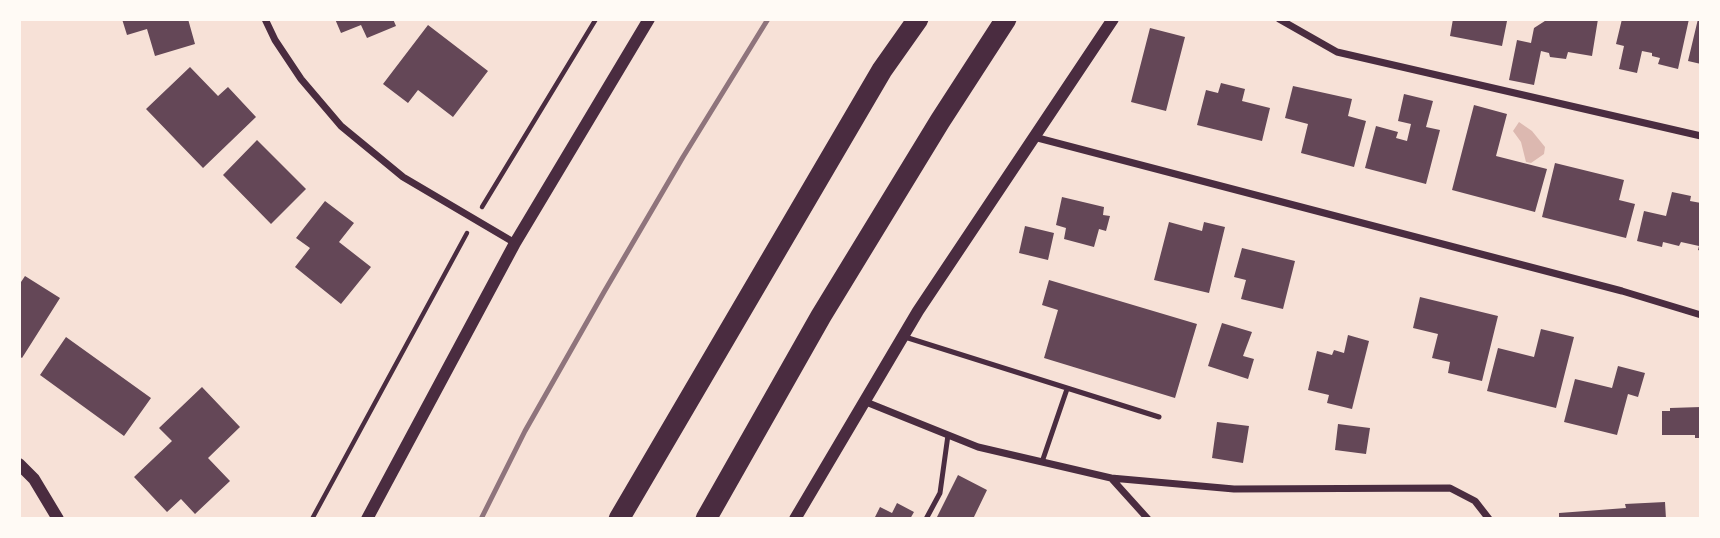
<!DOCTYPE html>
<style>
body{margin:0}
#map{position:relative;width:1720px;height:538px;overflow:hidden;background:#f7e1d7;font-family:Karla,sans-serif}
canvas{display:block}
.frame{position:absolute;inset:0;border:21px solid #fffaf5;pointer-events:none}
</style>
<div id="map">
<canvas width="1720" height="538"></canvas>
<div class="frame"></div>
</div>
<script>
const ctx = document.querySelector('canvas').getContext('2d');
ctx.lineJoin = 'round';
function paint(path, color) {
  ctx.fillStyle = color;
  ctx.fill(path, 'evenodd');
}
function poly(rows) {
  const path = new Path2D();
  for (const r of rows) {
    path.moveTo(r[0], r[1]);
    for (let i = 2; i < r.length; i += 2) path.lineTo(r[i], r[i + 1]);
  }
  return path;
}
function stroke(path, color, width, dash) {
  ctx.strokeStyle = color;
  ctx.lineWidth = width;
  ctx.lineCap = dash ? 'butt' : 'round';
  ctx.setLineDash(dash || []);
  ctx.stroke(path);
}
paint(poly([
 [1519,122,1532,131,1545,147,1544,154,1531,163,1526,162,1521,142,1513,131]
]), '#dcb8b0');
paint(poly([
 [122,19,188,19,195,44,155,56,147,29,127,35],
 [335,19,393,19,396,26,367,38,361,25,341,33],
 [1453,19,1507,21,1502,46,1450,36],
 [1548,19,1598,19,1592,56,1568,52,1566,59,1550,57,1549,53,1541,51,1534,85,1509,80,1517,40,1531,43,1534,28],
 [1622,19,1689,19,1678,69,1658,64,1660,58,1652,56,1652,53,1642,51,1637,73,1619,69,1624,46,1616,44],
 [1698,19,1701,19,1701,64,1688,61],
 [428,25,488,71,453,117,418,90,408,103,383,84],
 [1150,28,1185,37,1166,111,1131,102],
 [190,67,218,96,228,87,256,117,203,168,146,109],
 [1221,83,1245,89,1242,101,1270,108,1262,141,1197,125,1206,90,1218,93],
 [1293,86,1352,99,1348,116,1366,121,1354,167,1301,153,1308,124,1285,118],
 [1404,94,1433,101,1426,127,1440,130,1426,184,1365,168,1376,126,1398,132,1396,138,1407,141,1411,124,1398,121],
 [1474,105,1507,114,1496,156,1547,169,1535,212,1452,190],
 [257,140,306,189,271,224,223,175],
 [1555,163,1624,180,1619,200,1635,204,1626,238,1542,217],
 [1672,192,1691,196,1690,201,1701,203,1701,251,1698,250,1699,246,1681,242,1679,246,1663,242,1662,247,1637,241,1644,211,1666,216],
 [1062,197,1104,207,1103,215,1110,216,1106,231,1099,229,1094,247,1064,239,1066,228,1056,225],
 [325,201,354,223,339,242,371,267,341,304,295,267,310,248,296,238],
 [1169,222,1202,231,1204,222,1225,227,1209,293,1154,280],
 [1025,226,1054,233,1048,260,1019,253],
 [1242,248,1295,261,1283,309,1241,299,1246,280,1234,277],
 [25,276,60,298,22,358,19,356,19,285],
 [1049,280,1197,324,1175,398,1044,358,1058,310,1042,305],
 [1420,297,1498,316,1482,381,1448,373,1450,362,1432,358,1438,334,1413,328],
 [1222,323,1252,332,1243,356,1254,359,1248,379,1208,366],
 [1541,329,1574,337,1556,408,1487,391,1498,348,1534,357],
 [1348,335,1369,341,1352,409,1327,403,1329,395,1308,390,1317,351,1332,355,1334,350,1344,353],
 [66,337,151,398,124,436,40,375],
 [1618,366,1645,373,1638,397,1628,394,1617,435,1564,422,1575,379,1612,388],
 [202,387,240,427,208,458,230,481,195,514,181,499,167,512,134,477,172,441,159,428],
 [1701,407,1701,438,1695,438,1695,435,1662,435,1662,411,1670,411,1670,408],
 [1217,422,1249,426,1243,463,1212,458],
 [1338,424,1370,428,1366,454,1335,450],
 [958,475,987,490,973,519,936,519],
 [1665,502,1666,519,1559,519,1559,513,1626,508,1625,504],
 [897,503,914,512,910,519,874,519,880,507,892,513]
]), '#644757');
stroke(poly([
 [482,207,596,19],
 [312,519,467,233]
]), '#4a2c40', 4.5);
stroke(poly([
 [905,337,1159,417],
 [1042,462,1067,389],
 [926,519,940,493,948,435]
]), '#4a2c40', 5);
stroke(poly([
 [265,19,275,40,301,79,341,126,403,177,515,243],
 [1279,19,1337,52,1701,136],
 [1034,137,1622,291,1701,315],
 [866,402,978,447,1111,478,1148,519],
 [1111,478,1234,489,1450,488,1475,501,1489,519]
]), '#4a2c40', 7);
stroke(poly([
 [19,464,34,479,58,519],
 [367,519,515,243,649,19],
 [795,519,918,311,1113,19]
]), '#4a2c40', 12);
stroke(poly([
 [619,519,882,70,918,19],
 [706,519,821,316,940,121,1006,19]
]), '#4a2c40', 21);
stroke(poly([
 [481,519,525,431,604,292,683,157,768,19]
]), '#8f747c', 5);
</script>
